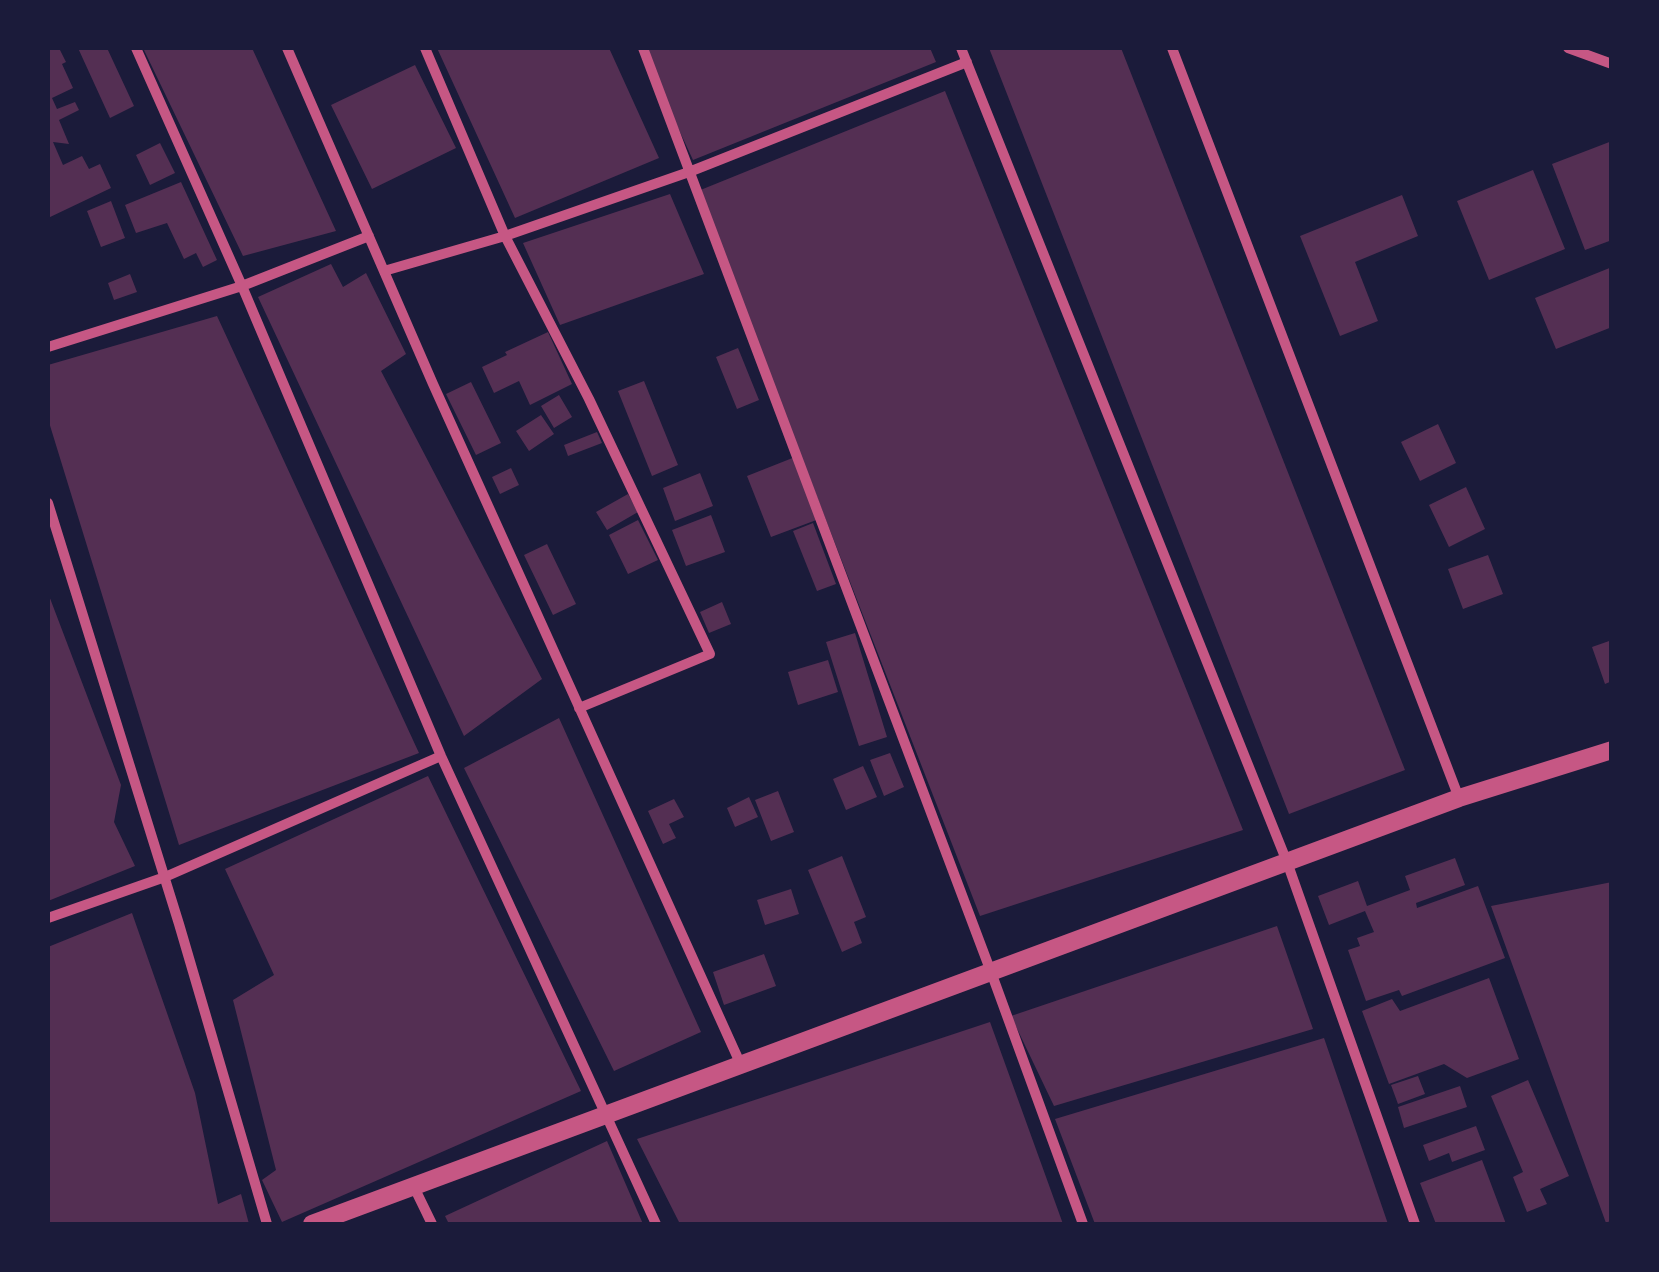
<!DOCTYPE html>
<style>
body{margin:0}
#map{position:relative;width:1659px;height:1272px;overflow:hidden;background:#1b1b3a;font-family:Cabin,sans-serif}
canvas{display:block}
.frame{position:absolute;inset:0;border:50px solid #1b1b3a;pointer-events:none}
</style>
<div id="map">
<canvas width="1659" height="1272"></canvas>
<div class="frame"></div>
</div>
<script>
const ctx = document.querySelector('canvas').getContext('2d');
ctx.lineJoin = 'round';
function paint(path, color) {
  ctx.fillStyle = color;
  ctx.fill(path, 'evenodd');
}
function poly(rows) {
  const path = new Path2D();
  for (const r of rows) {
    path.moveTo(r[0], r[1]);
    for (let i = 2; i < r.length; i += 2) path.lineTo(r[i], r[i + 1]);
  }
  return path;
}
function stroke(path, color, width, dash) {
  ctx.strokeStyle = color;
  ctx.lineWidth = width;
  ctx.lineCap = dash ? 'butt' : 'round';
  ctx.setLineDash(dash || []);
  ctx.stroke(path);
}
paint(poly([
 [48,48,59,48,66,62,62,64,73,88,52,98,57,109,75,102,79,110,59,120,69,144,53,142,63,165,82,156,89,169,100,164,111,188,48,218],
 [78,48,107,48,134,106,110,118],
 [143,48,252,48,336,231,243,256],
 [437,48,609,48,659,158,515,218],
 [641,48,930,48,936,62,693,160],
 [989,48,1121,48,1405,770,1289,814],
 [415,65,456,148,372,189,331,105],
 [945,91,1243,830,980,916,698,191],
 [1612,141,1612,240,1585,250,1552,164],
 [160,143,175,173,150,185,136,155],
 [1533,170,1565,249,1489,280,1457,201],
 [181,182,217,260,203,267,196,253,184,259,167,223,136,233,125,205],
 [670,194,704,274,560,325,523,243],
 [1402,195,1418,236,1355,262,1378,321,1340,336,1300,236],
 [111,201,125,238,101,247,87,211],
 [331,264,343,287,366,273,406,354,381,371,542,679,464,736,258,297],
 [1612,267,1612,327,1556,349,1535,298],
 [130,274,137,292,114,300,108,283],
 [217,316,419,753,179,845,48,419,48,365],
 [548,332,572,384,530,405,519,381,494,393,482,367,507,355,505,352],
 [738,348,759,400,737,409,716,357],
 [644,381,678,465,652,476,618,391],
 [471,382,501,443,476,455,446,394],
 [559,395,572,417,554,428,541,406],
 [541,415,554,434,529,451,516,431],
 [1438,424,1456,463,1420,481,1401,442],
 [597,432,602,443,568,456,564,445],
 [795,457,819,519,771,537,747,476],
 [511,468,519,485,500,494,492,477],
 [700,473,713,506,675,521,663,488],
 [1466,487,1485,529,1449,547,1429,505],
 [628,494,638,512,607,530,596,512],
 [711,515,725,552,686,566,672,530],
 [638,520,658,560,628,574,609,535],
 [813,523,836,584,817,591,793,531],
 [547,544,576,604,553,615,524,555],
 [1488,555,1503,594,1463,609,1448,569],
 [48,593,121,785,114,822,135,866,48,901],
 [722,602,731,624,709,633,700,612],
 [855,633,887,737,859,746,826,642],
 [1612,640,1612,681,1605,684,1592,647],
 [828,660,838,692,798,705,788,672],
 [559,718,701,1032,614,1071,464,768],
 [890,753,904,787,884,796,870,760],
 [863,766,877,797,846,810,833,779],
 [428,776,581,1091,282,1222,262,1180,276,1170,233,1000,274,975,225,869],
 [778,791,794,832,771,841,755,800],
 [749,797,758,817,735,827,727,808],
 [674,799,684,817,669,824,676,838,663,844,648,811],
 [842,856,866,917,854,922,862,943,842,952,808,870],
 [1455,858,1465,885,1416,903,1417,908,1478,886,1505,958,1402,996,1399,990,1366,1001,1348,950,1360,946,1357,938,1374,932,1365,911,1329,925,1318,896,1358,881,1367,906,1410,890,1405,876],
 [1612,882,1612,1220,1606,1223,1491,906],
 [791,889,799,914,765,925,757,900],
 [132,913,195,1093,218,1204,241,1194,249,1224,48,1224,48,947],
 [1277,926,1313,1029,1054,1106,1011,1016],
 [764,954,776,986,724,1005,713,972],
 [1489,978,1519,1059,1467,1078,1444,1064,1389,1084,1362,1011,1392,999,1400,1011],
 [990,1022,1063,1224,680,1224,637,1139],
 [1324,1038,1388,1224,1095,1224,1055,1119],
 [1418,1076,1425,1094,1398,1104,1391,1085],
 [1528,1080,1569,1176,1540,1189,1547,1204,1527,1212,1513,1177,1523,1172,1491,1096],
 [1460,1086,1467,1107,1404,1128,1398,1107],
 [1476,1126,1485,1150,1452,1162,1449,1153,1429,1161,1423,1145],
 [607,1141,643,1224,449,1224,445,1216],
 [1482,1160,1506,1224,1436,1224,1420,1183]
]), '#542f53');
stroke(poly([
 [136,48,242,286,441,756,656,1224],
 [287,48,433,384,741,1065],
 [425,48,505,236,689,172,967,62],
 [643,48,991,972,1083,1224],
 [961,48,1287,862,1415,1224],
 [1172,48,1459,798],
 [1568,48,1612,64],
 [384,271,505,236,589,399,710,654,579,708],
 [48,347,242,286,369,236],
 [48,503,179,924,267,1224],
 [48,918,165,877,441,756],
 [414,1187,432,1224]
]), '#c65784', 10);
stroke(poly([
 [312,1224,1459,798,1612,750]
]), '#c65784', 18);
</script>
